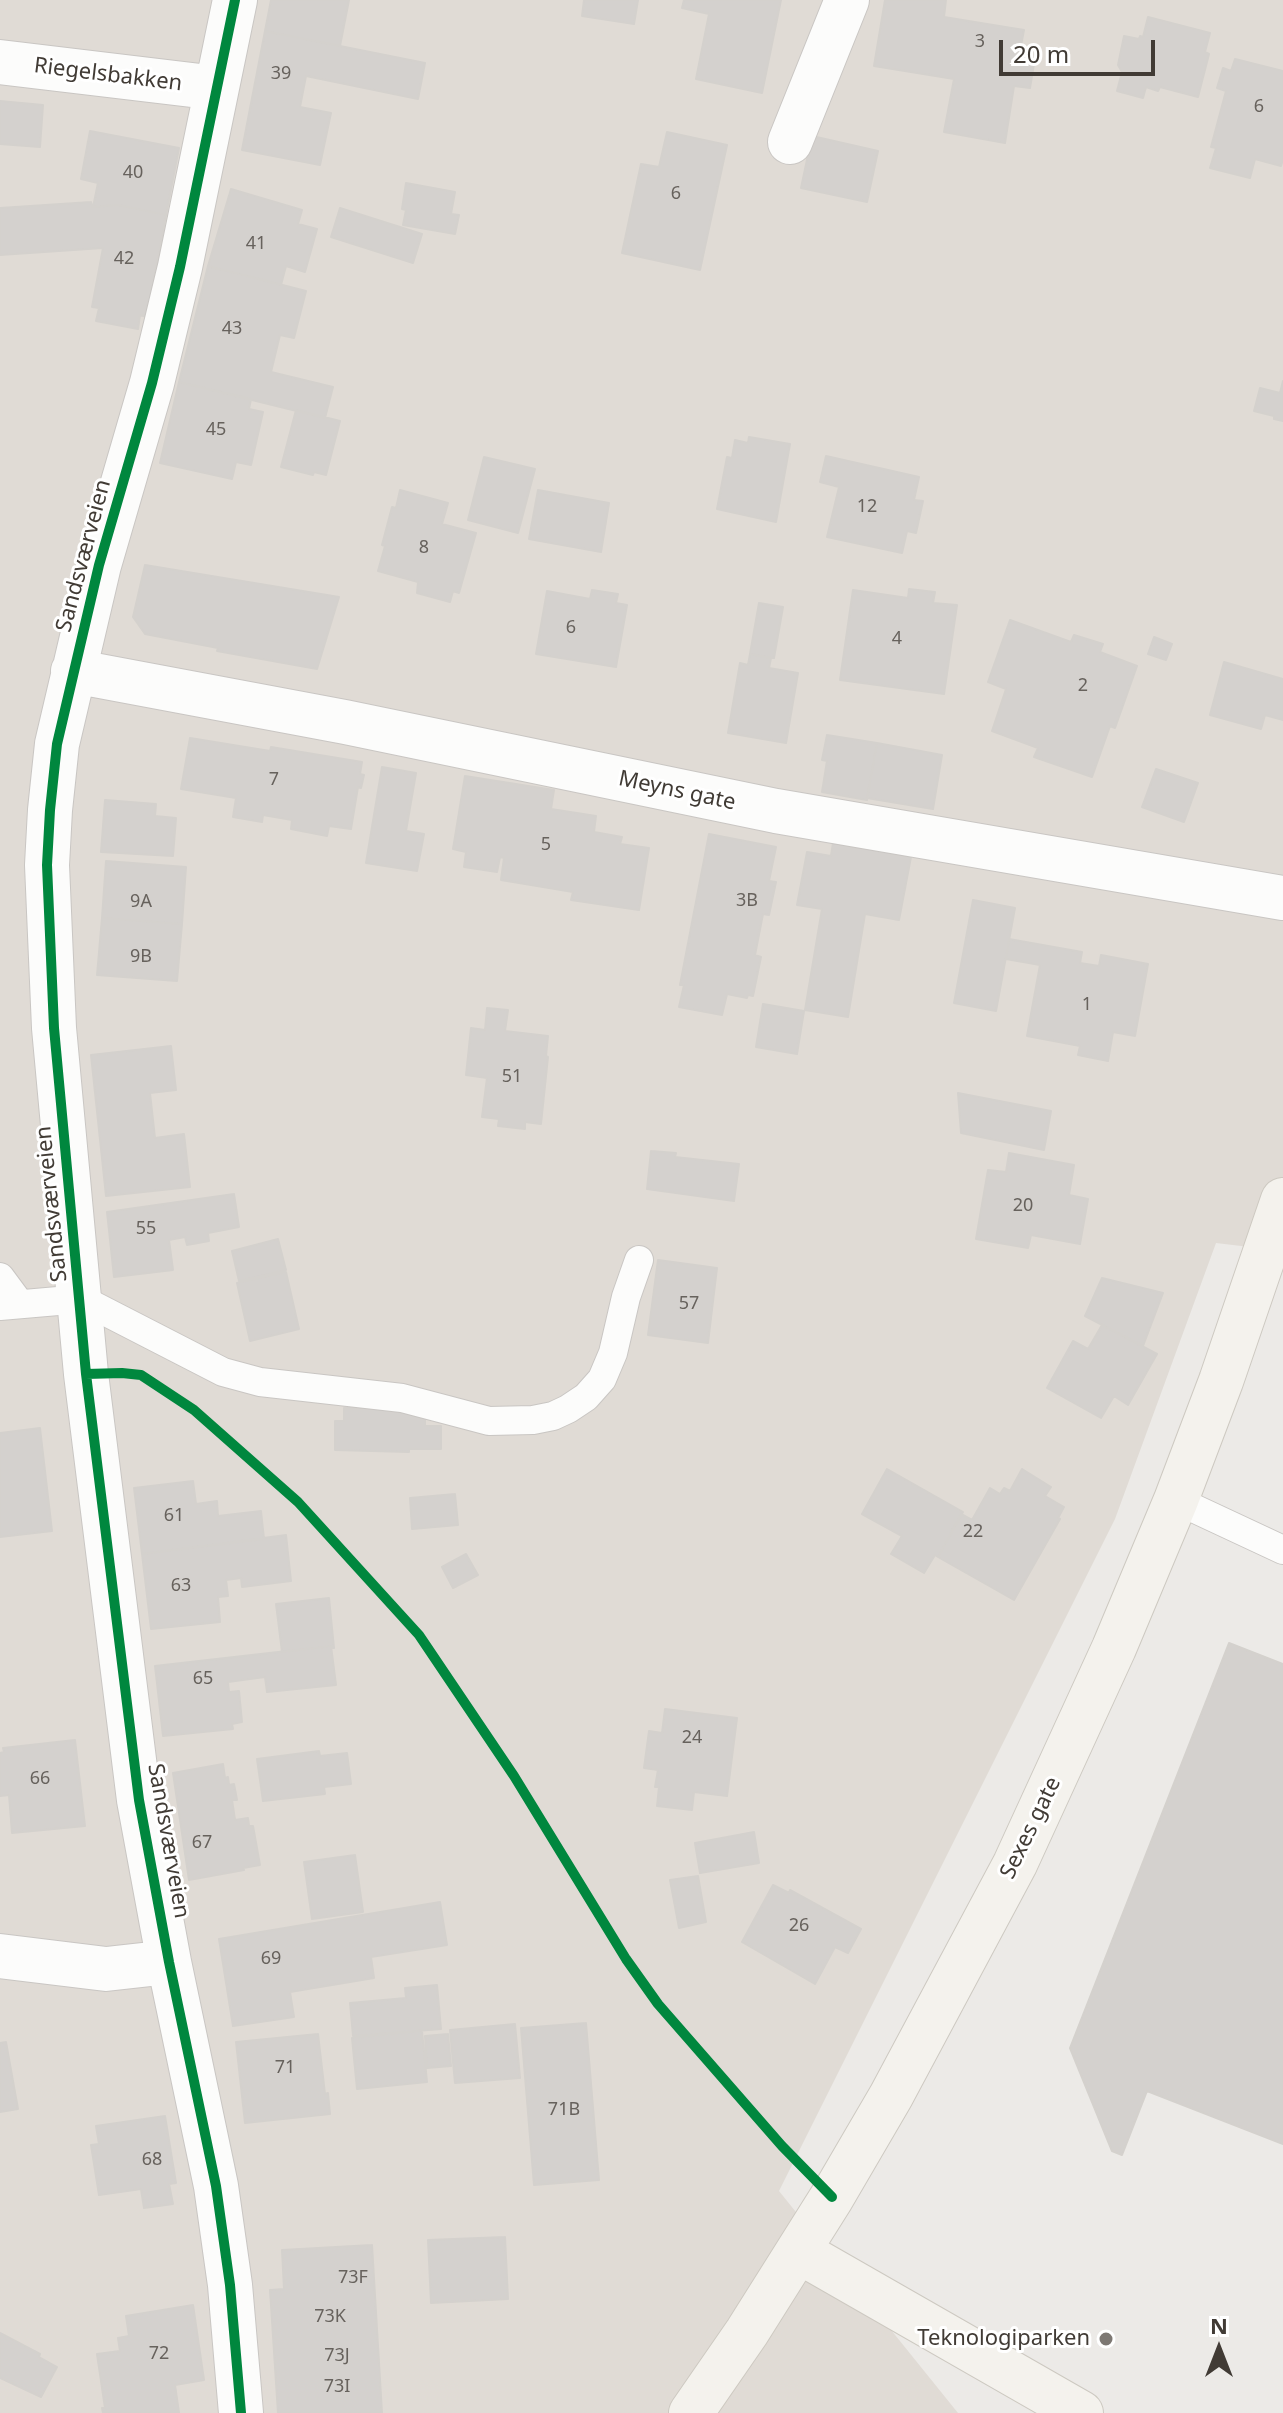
<!DOCTYPE html>
<meta charset="utf-8">
<style>
body{margin:0}
#map{position:relative;width:1283px;height:2413px;overflow:hidden;background:#eceae7;font-family:"Noto Sans",sans-serif}
canvas{display:block}
.north{position:absolute;left:1179px;top:2309px;width:80px;height:80px;-webkit-text-stroke:6px #fff;paint-order:stroke;rotate:0deg;font-size:22px;font-weight:700;line-height:32px;text-align:center;color:#413b35}
.north::after{content:'';display:block;margin:auto;width:28px;height:36px;background:#413b35;clip-path:polygon(50% 0,100% 100%,50% 72%,0 100%)}
.scale{position:absolute;left:999px;top:40px;width:156px;height:36px;box-sizing:border-box;border:4px solid #413b35;border-top:0;padding-left:10px;font-size:24px;line-height:28px;white-space:nowrap;color:#413b35;-webkit-text-stroke:6px #fff;paint-order:stroke}
</style>
<div id="map">
<canvas width="1283" height="2413"></canvas>
<div class="north">N</div>
<div class="scale">20 m</div>
</div>
<script>
const ctx = document.querySelector('canvas').getContext('2d');
ctx.lineJoin = 'round';
function paint(path, color) {
  ctx.fillStyle = color;
  ctx.fill(path, 'evenodd');
}
function poly(rows) {
  const path = new Path2D();
  for (const r of rows) {
    path.moveTo(r[0], r[1]);
    for (let i = 2; i < r.length; i += 2) path.lineTo(r[i], r[i + 1]);
  }
  return path;
}
function stroke(path, color, width, dash) {
  ctx.strokeStyle = color;
  ctx.lineWidth = width;
  ctx.lineCap = dash ? 'butt' : 'round';
  ctx.setLineDash(dash || []);
  ctx.stroke(path);
}
function drawText(font, color, halo, rows, align = 'center') {
  ctx.font = font + ' "Noto Sans",sans-serif';
  ctx.lineWidth = 6;
  ctx.setLineDash([]);
  ctx.textBaseline = 'middle';
  ctx.strokeStyle = halo;
  ctx.fillStyle = color;
  for (const [text, x, y, turn = 0] of rows) {
    ctx.save();
    ctx.translate(x, y);
    ctx.rotate((+turn || 0) * Math.PI / 180);
    ctx.textAlign = isNaN(turn) ? turn : align;
    if (halo) ctx.strokeText(text, 0, 0);
    ctx.fillText(text, 0, 0);
    ctx.restore();
  }
}
paint(poly([
 [0,0,1283,0,1283,1251,1216,1243,1115,1519,779,2191,958,2413,0,2413]
]), '#e0dbd5');
const building = poly([
 [271,0,349,0,340,46,265,31,271,0],
 [584,0,638,0,634,24,582,16,584,0],
 [684,0,781,0,762,93,696,79,709,14,682,8,684,0],
 [885,0,946,0,944,17,1024,30,1019,56,1035,58,1030,88,1014,86,1005,143,944,132,954,79,874,66,885,0],
 [1148,17,1210,33,1205,52,1209,54,1198,97,1160,87,1158,91,1146,87,1143,98,1117,91,1122,72,1118,65,1124,36,1139,39,1140,36,1143,37,1148,17],
 [265,31,425,63,418,99,306,76,300,107,331,113,320,165,242,150,265,31],
 [1235,59,1283,71,1283,159,1281,166,1255,159,1250,178,1210,168,1216,148,1211,147,1226,91,1217,88,1223,68,1231,71,1235,59],
 [0,101,43,105,40,147,0,144,0,101],
 [90,131,179,148,166,215,118,205,93,207,98,183,81,179,90,131],
 [667,132,727,145,700,270,622,253,641,164,659,167,667,132],
 [812,136,878,151,867,202,801,188,812,136],
 [406,183,455,192,451,214,459,215,455,234,403,225,406,210,402,209,406,183],
 [231,189,302,210,298,224,317,229,305,272,286,266,281,285,208,266,231,189],
 [91,202,92,207,118,205,166,215,147,317,140,315,138,329,96,321,99,308,92,307,103,248,0,255,0,208,91,202],
 [340,208,422,234,413,263,331,237,340,208],
 [208,266,306,291,294,338,280,335,271,372,333,387,325,418,179,382,208,266],
 [1283,381,1283,421,1274,419,1274,416,1254,411,1260,388,1280,393,1283,381],
 [179,382,251,399,249,409,263,412,251,465,236,462,232,479,160,463,179,382],
 [296,410,340,421,326,475,314,472,313,475,281,467,296,410],
 [749,437,790,444,776,522,717,509,727,457,732,458,735,440,748,443,749,437],
 [826,456,919,477,914,500,923,501,916,533,907,531,902,553,827,537,839,487,820,482,826,456],
 [484,457,535,469,518,533,468,520,484,457],
 [400,490,448,503,442,524,476,533,459,593,453,591,450,602,417,593,418,582,378,571,385,546,382,545,392,507,396,508,400,490],
 [538,490,609,503,601,552,529,539,538,490],
 [145,565,339,597,317,669,217,651,218,648,145,634,133,617,145,565],
 [909,589,935,592,933,603,957,605,944,694,840,680,853,590,908,598,909,589],
 [592,590,618,594,616,603,627,605,616,667,536,654,547,591,590,599,592,590],
 [759,603,783,607,774,658,750,654,759,603],
 [1010,620,1071,642,1074,635,1103,644,1100,652,1137,666,1115,728,1110,726,1092,777,1034,757,1038,748,992,731,1006,689,988,682,1010,620],
 [1154,637,1172,644,1166,660,1148,654,1154,637],
 [750,654,771,658,769,668,798,673,786,743,728,733,740,663,748,665,750,654],
 [1224,662,1283,679,1283,720,1265,715,1261,729,1210,715,1224,662],
 [827,735,877,743,867,800,822,792,827,761,822,760,827,735],
 [190,738,270,751,271,747,362,762,360,774,364,775,361,788,358,787,351,829,329,826,327,836,291,829,292,820,263,815,262,822,233,817,236,798,181,789,190,738],
 [877,743,942,755,933,809,867,798,877,743],
 [382,767,416,773,406,831,424,834,417,871,366,863,382,767],
 [1156,769,1198,783,1184,822,1142,807,1156,769],
 [465,776,554,790,551,809,596,816,594,832,622,837,620,844,649,848,639,910,571,900,573,892,501,880,504,858,500,857,497,872,464,867,466,852,453,849,465,776],
 [105,800,156,804,155,816,176,818,173,856,101,852,105,800],
 [709,834,776,847,769,881,776,882,769,915,763,914,755,955,761,957,753,996,748,995,747,998,727,994,722,1015,679,1007,684,985,680,985,709,834],
 [833,843,911,857,899,920,865,914,848,1017,805,1010,822,909,797,905,807,852,831,856,833,843],
 [106,861,186,867,182,924,102,918,106,861],
 [973,900,1015,908,996,1011,954,1003,973,900],
 [102,918,182,924,177,981,97,975,102,918],
 [1009,939,1082,952,1080,963,1099,966,1101,955,1148,964,1135,1036,1113,1032,1108,1061,1078,1055,1080,1046,1027,1036,1040,965,1006,959,1009,939],
 [763,1004,804,1011,797,1054,756,1047,763,1004],
 [487,1008,508,1010,505,1031,548,1036,546,1056,548,1057,541,1124,525,1122,525,1129,498,1126,499,1119,482,1117,487,1078,466,1075,471,1028,485,1030,487,1008],
 [171,1046,176,1090,150,1093,155,1138,184,1134,190,1187,106,1196,91,1055,171,1046],
 [958,1093,1051,1111,1044,1150,961,1133,958,1093],
 [651,1151,676,1153,675,1157,739,1164,734,1201,647,1189,651,1151],
 [1009,1153,1074,1165,1069,1195,1088,1199,1080,1244,1031,1235,1028,1248,976,1239,988,1170,1006,1172,1009,1153],
 [234,1194,239,1227,208,1233,209,1241,187,1245,185,1237,169,1240,173,1270,114,1277,107,1212,234,1194],
 [278,1239,286,1270,239,1281,232,1251,278,1239],
 [658,1260,717,1268,708,1343,648,1335,658,1260],
 [286,1272,299,1329,250,1341,237,1283,286,1272],
 [1102,1278,1163,1293,1143,1346,1085,1316,1102,1278],
 [1102,1325,1157,1354,1128,1405,1114,1396,1101,1418,1047,1388,1073,1341,1088,1349,1102,1325],
 [344,1408,400,1408,400,1413,425,1413,425,1426,441,1426,441,1449,409,1449,409,1452,335,1450,335,1421,344,1421,344,1408],
 [40,1428,52,1531,0,1537,0,1433,40,1428],
 [887,1469,963,1512,938,1557,935,1555,924,1573,891,1554,902,1536,862,1514,887,1469],
 [1022,1469,1051,1487,1045,1496,1064,1507,1058,1518,1060,1519,1014,1600,938,1557,961,1514,972,1520,990,1488,1000,1494,1004,1488,1010,1491,1022,1469],
 [193,1481,196,1504,217,1501,218,1516,261,1511,264,1539,142,1554,134,1488,193,1481],
 [455,1494,458,1525,412,1529,410,1498,455,1494],
 [286,1535,291,1581,242,1587,241,1578,226,1580,228,1596,218,1597,220,1622,151,1629,142,1554,286,1535],
 [466,1554,478,1575,453,1588,442,1567,466,1554],
 [329,1598,334,1648,331,1648,331,1646,282,1652,276,1604,329,1598],
 [1229,1643,1283,1664,1283,2144,1147,2091,1122,2155,1112,2151,1070,2048,1229,1643],
 [331,1646,336,1685,267,1692,265,1677,228,1682,229,1692,239,1691,242,1722,232,1724,233,1729,163,1736,155,1666,331,1646],
 [665,1709,737,1718,727,1796,694,1792,692,1810,657,1806,659,1787,655,1787,658,1770,644,1768,649,1731,662,1733,665,1709],
 [75,1740,85,1826,12,1833,9,1795,0,1796,0,1753,4,1752,3,1748,75,1740],
 [319,1751,320,1756,347,1753,351,1784,324,1787,325,1794,263,1801,257,1759,319,1751],
 [223,1764,225,1778,228,1777,229,1785,234,1784,237,1800,232,1800,235,1820,248,1818,249,1826,253,1826,260,1865,243,1868,244,1870,189,1880,173,1773,223,1764],
 [754,1832,759,1863,700,1873,695,1843,754,1832],
 [355,1855,363,1912,312,1919,304,1862,355,1855],
 [698,1876,706,1922,679,1928,670,1880,698,1876],
 [773,1885,789,1893,790,1890,861,1929,848,1953,835,1947,815,1984,742,1942,773,1885],
 [440,1902,447,1945,371,1957,374,1978,290,1992,294,2017,233,2026,219,1939,440,1902],
 [437,1985,441,2029,353,2036,350,2003,406,1998,405,1988,437,1985],
 [586,2023,599,2180,534,2185,521,2028,586,2023],
 [515,2024,520,2078,455,2083,450,2030,515,2024],
 [422,2031,427,2082,357,2089,352,2038,422,2031],
 [318,2034,325,2094,328,2093,330,2114,245,2123,236,2042,318,2034],
 [448,2034,451,2066,427,2068,425,2036,448,2034],
 [6,2042,18,2109,0,2112,0,2043,6,2042],
 [165,2116,176,2183,169,2184,173,2204,144,2208,141,2189,99,2195,91,2145,99,2144,96,2126,165,2116],
 [505,2237,508,2299,431,2303,428,2240,505,2237],
 [372,2245,382,2413,278,2413,270,2290,284,2289,282,2250,372,2245],
 [193,2305,204,2380,175,2385,179,2413,103,2413,102,2408,105,2408,97,2354,120,2351,118,2338,129,2336,126,2316,193,2305],
 [0,2333,40,2354,39,2357,57,2367,41,2397,0,2378,0,2333]
]);
paint(building, '#d4d1ce');
stroke(building, '#d4d1cd', 2);
const lane = poly([
 [0,1277,20,1304],
 [0,1306,81,1299,223,1372,260,1382,402,1398,489,1421,533,1420,553,1416,568,1409,586,1397,602,1379,613,1353,626,1297,639,1260],
 [1176,1500,1283,1550]
]);
const street = poly([
 [235,0,180,267,152,383,99,565,57,744,50,810,47,865,54,1028,86,1374,139,1800,169,1962,216,2186,230,2285,241,2413],
 [0,62,217,88],
 [790,142,847,0],
 [73,671,345,722,776,811,1283,898],
 [0,1956,106,1969,169,1962]
]);
const secondary = poly([
 [798,2251,1081,2413],
 [691,2413,747,2332,832,2197,891,2096,1015,1864,1114,1648,1176,1500,1221,1381,1283,1200]
]);
stroke(lane, '#c9c6c3', 30);
stroke(street, '#c9c6c3', 46);
stroke(secondary, '#cdc9c1', 46);
stroke(lane, '#fcfcfb', 28);
stroke(street, '#fcfcfb', 44);
stroke(secondary, '#f4f2ed', 44);
stroke(poly([
 [235,0,180,267,152,383,99,565,57,744,50,810,47,865,54,1028,86,1374,139,1800,169,1962,216,2186,230,2285,241,2413],
 [86,1374,122,1373,141,1375,194,1410,298,1502,419,1635,514,1776,626,1959,658,2004,782,2146,832,2197]
]), '#00873e', 10);
for (const [x, y, r, color] of [
 [1106,2339,8,"#7d7873"]
]) {
  const dot = new Path2D();
  dot.arc(x, y, r, 0, 2 * Math.PI);
  ctx.fillStyle = color;
  ctx.fill(dot);
  stroke(dot, '#fff', 3);
}
drawText('18px', '#67625d', null, [
 ["3",980,42],
 ["39",281,74],
 ["6",1259,107],
 ["40",133,173],
 ["6",676,194],
 ["41",256,244],
 ["42",124,259],
 ["43",232,329],
 ["45",216,430],
 ["12",867,507],
 ["8",424,548],
 ["6",571,628],
 ["4",897,639],
 ["2",1083,686],
 ["7",274,780],
 ["5",546,845],
 ["3B",747,901],
 ["9A",141,902],
 ["9B",141,957],
 ["1",1087,1005],
 ["51",512,1077],
 ["20",1023,1206],
 ["55",146,1229],
 ["57",689,1304],
 ["61",174,1516],
 ["22",973,1532],
 ["63",181,1586],
 ["65",203,1679],
 ["24",692,1738],
 ["66",40,1779],
 ["67",202,1843],
 ["26",799,1926],
 ["69",271,1959],
 ["71",285,2068],
 ["71B",564,2110],
 ["68",152,2160],
 ["73F",353,2278],
 ["73K",330,2317],
 ["72",159,2354],
 ["73J",337,2356],
 ["73I",337,2387]
]);
drawText('22px', '#413b35', '#fff', [
 ["Riegelsbakken",108,75,7],
 ["Sandsværveien",84,556,-75],
 ["Meyns gate",677,791,12],
 ["Sandsværveien",52,1204,-96],
 ["Sexes gate",1031,1828,-64],
 ["Sandsværveien",168,1841,80]
]);
drawText('22px', '#413b35', '#fff', [
 ["Teknologiparken",1090,2339]
], 'right');
</script>
